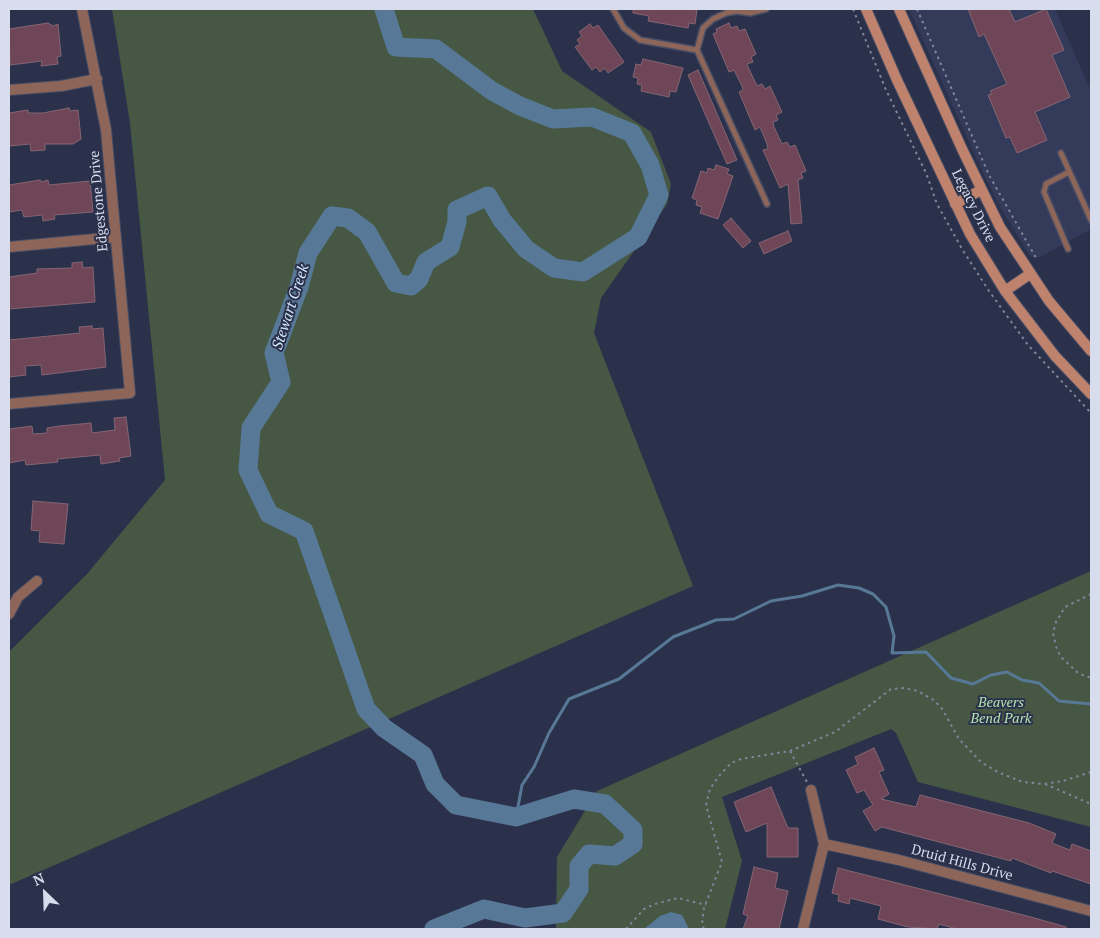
<!DOCTYPE html>
<style>
body{margin:0}
#map{position:relative;width:1100px;height:938px;overflow:hidden;background:#2c314b;font-family:"PT Serif",serif}
canvas{display:block}
.frame{position:absolute;inset:0;border:10px solid #d8dded;pointer-events:none}
.north{position:absolute;left:20px;top:868px;width:50px;height:50px;-webkit-text-stroke:4px #2c314b;paint-order:stroke;rotate:336deg;font-size:14px;font-weight:700;line-height:20px;text-align:center;color:#d8dded}
.north::after{content:'';display:block;margin:auto;width:18px;height:22px;background:#d8dded;clip-path:polygon(50% 0,100% 100%,50% 72%,0 100%)}
</style>
<div id="map">
<canvas width="1100" height="938"></canvas>
<div class="frame"></div>
<div class="north">N</div>
</div>
<script>
const ctx = document.querySelector('canvas').getContext('2d');
ctx.lineJoin = 'round';
function paint(path, color) {
  ctx.fillStyle = color;
  ctx.fill(path, 'evenodd');
}
function poly(rows) {
  const path = new Path2D();
  for (const r of rows) {
    path.moveTo(r[0], r[1]);
    for (let i = 2; i < r.length; i += 2) path.lineTo(r[i], r[i + 1]);
  }
  return path;
}
function stroke(path, color, width, dash) {
  ctx.strokeStyle = color;
  ctx.lineWidth = width;
  ctx.lineCap = dash ? 'butt' : 'round';
  ctx.setLineDash(dash || []);
  ctx.stroke(path);
}
function drawText(font, color, halo, rows, align = 'center') {
  ctx.font = font + ' "PT Serif",serif';
  ctx.lineWidth = 4;
  ctx.setLineDash([]);
  ctx.textBaseline = 'middle';
  ctx.strokeStyle = halo;
  ctx.fillStyle = color;
  for (const [text, x, y, turn = 0] of rows) {
    ctx.save();
    ctx.translate(x, y);
    ctx.rotate((+turn || 0) * Math.PI / 180);
    ctx.textAlign = isNaN(turn) ? turn : align;
    if (halo) ctx.strokeText(text, 0, 0);
    ctx.fillText(text, 0, 0);
    ctx.restore();
  }
}
paint(poly([
 [909,9,1055,9,1091,91,1091,229,1040,257,1031,257,1001,209,984,175]
]), '#343a5a');
paint(poly([
 [112,9,533,9,562,71,651,132,671,184,667,204,601,298,594,333,693,586,9,885,9,652,87,574,165,480,130,123],
 [1091,571,1091,827,918,782,896,733,891,729,722,797,742,861,725,929,556,929,557,857,597,791]
]), '#465844');
paint(poly([
 [671,912,682,915,689,929,644,929,660,916]
]), '#577997');
stroke(poly([
 [516,817,522,785,534,767,549,733,569,699,619,679,673,637,716,620,734,619,771,601,802,596,838,585,859,588,873,594,886,607,894,636,892,653,926,652,951,678,973,684,991,675,1007,672,1022,680,1039,683,1059,701,1091,704]
]), '#577997', 3);
stroke(poly([
 [384,9,396,47,436,49,492,91,520,106,553,119,592,117,632,133,650,165,659,195,638,237,583,272,554,268,526,249,502,220,488,196,457,210,457,222,450,247,426,262,419,279,411,286,396,283,367,232,348,218,332,216,308,253,299,287,274,353,281,382,251,428,248,470,269,514,304,531,366,709,384,728,423,755,435,784,456,805,516,817,574,799,605,804,633,830,633,844,615,856,589,854,579,866,579,889,563,913,525,918,484,909,434,929]
]), '#577997', 19);
const building = poly([
 [633,9,690,9,697,10,695,24,689,23,688,28,648,21,649,16,633,13,633,9],
 [968,9,1009,9,1015,22,1046,9,1064,50,1052,55,1070,97,1035,112,1047,140,1017,153,1010,137,1006,138,988,95,992,94,990,91,1007,84,984,34,979,37,968,9],
 [48,23,53,26,58,24,61,56,57,57,58,64,41,66,42,61,10,65,9,29,48,23],
 [729,23,731,28,737,26,739,31,745,29,756,54,751,57,753,62,747,64,749,69,757,86,762,84,765,89,770,86,782,112,776,115,778,120,773,122,774,127,782,144,787,142,790,147,795,145,806,171,801,173,803,178,798,180,802,223,791,224,788,184,780,188,763,150,768,149,767,144,760,127,755,130,739,92,743,90,742,86,734,70,729,72,713,34,717,32,716,29,729,23],
 [590,24,593,28,598,25,624,62,608,73,605,68,600,72,596,67,592,70,575,47,580,44,577,40,582,36,579,32,590,24],
 [643,59,683,68,676,92,670,91,669,97,641,91,642,85,637,84,638,78,633,77,636,64,641,65,643,59],
 [698,70,737,160,727,164,688,75,698,70],
 [69,108,70,111,78,110,81,139,73,144,45,144,45,150,31,151,30,144,9,146,9,113,28,110,28,113,43,113,69,108],
 [716,165,729,169,727,174,733,176,718,219,700,213,702,207,696,205,697,200,692,198,701,171,707,173,708,168,714,170,716,165],
 [40,180,41,182,48,180,49,185,90,181,93,212,54,215,55,219,43,221,42,215,24,217,22,210,9,212,9,185,40,180],
 [731,218,751,241,743,248,723,225,731,218],
 [788,231,792,241,764,254,759,243,788,231],
 [82,262,83,268,93,267,95,302,9,309,9,277,37,273,37,269,72,268,72,263,82,262],
 [92,326,92,329,103,328,106,367,42,375,41,365,25,366,26,375,9,377,9,340,80,333,79,327,92,326],
 [126,417,131,456,119,458,120,461,101,464,100,455,57,459,58,462,26,465,25,460,9,463,9,429,32,426,33,434,47,433,47,428,59,426,91,423,92,433,115,430,114,418,126,417],
 [33,501,68,504,64,544,39,542,40,531,31,530,33,501],
 [874,748,884,770,879,772,889,794,881,799,916,807,920,795,1029,823,1056,834,1052,843,1070,850,1072,844,1091,851,1091,884,1052,871,1051,873,1012,858,1011,861,882,827,875,831,863,811,873,805,864,790,857,793,846,770,858,764,855,757,874,748],
 [771,787,788,828,798,828,798,857,767,857,767,823,746,832,734,802,771,787],
 [754,867,778,873,775,888,788,891,779,929,743,929,748,916,743,914,754,867],
 [838,868,1031,917,1066,927,1066,929,957,929,939,924,937,929,908,927,878,919,881,906,850,898,849,904,838,901,839,895,832,893,838,868]
]);
paint(building, '#6e4658');
stroke(building, '#856573', 1);
const lane = poly([
 [613,9,624,28,640,40,697,50,703,28,713,19,726,13,737,11,750,13,766,9],
 [697,50,767,204],
 [1061,153,1091,220],
 [1068,249,1044,192,1046,184,1069,172]
]);
const street = poly([
 [9,90,61,86,97,79],
 [9,247,116,237],
 [9,404,130,393,106,130,82,9],
 [9,614,18,597,37,581],
 [824,844,899,860,1091,911],
 [803,929,824,844,811,790]
]);
const secondary = poly([
 [866,9,897,80,970,234,1005,291,1055,356,1091,394],
 [899,9,962,149,1000,227,1049,301,1091,351],
 [955,204,981,190],
 [1005,291,1030,274]
]);
stroke(lane, '#484d65', 8);
stroke(street, '#484d65', 12);
stroke(secondary, '#484d65', 12);
stroke(poly([
 [853,9,886,90,926,173,937,204,962,249,989,291,1028,345,1091,413],
 [917,9,989,175,1036,258],
 [1091,594,1065,607,1056,622,1053,633,1057,650,1062,658,1078,673,1091,678],
 [790,751,807,782],
 [1045,784,1091,804],
 [626,929,644,909,655,904,678,898,706,905],
 [704,929,702,924,704,908,722,862,706,805,710,789,718,777,731,763,741,759,790,751,835,732,891,689,904,688,918,691,932,699,941,707,959,739,982,763,1000,773,1023,782,1044,784,1063,781,1091,772]
]), '#80859a', 2, [2.5, 4]);
stroke(lane, '#8d6659', 5);
stroke(street, '#8d6659', 10);
stroke(secondary, '#bf826d', 10);
drawText('14px', '#d8dded', '#2c314b', [
 ["Edgestone Drive",99,201,-95],
 ["Legacy Drive",973,206,63],
 ["Druid Hills Drive",962,863,15]
]);
drawText('italic 14px', '#b3e4ad', '#2c314b', [
 ["Beavers",1001,703],
 ["Bend Park",1001,719]
]);
drawText('italic 15px', '#d1e7fb', '#2c314b', [
 ["Stewart Creek",291,307,-72]
]);
</script>
